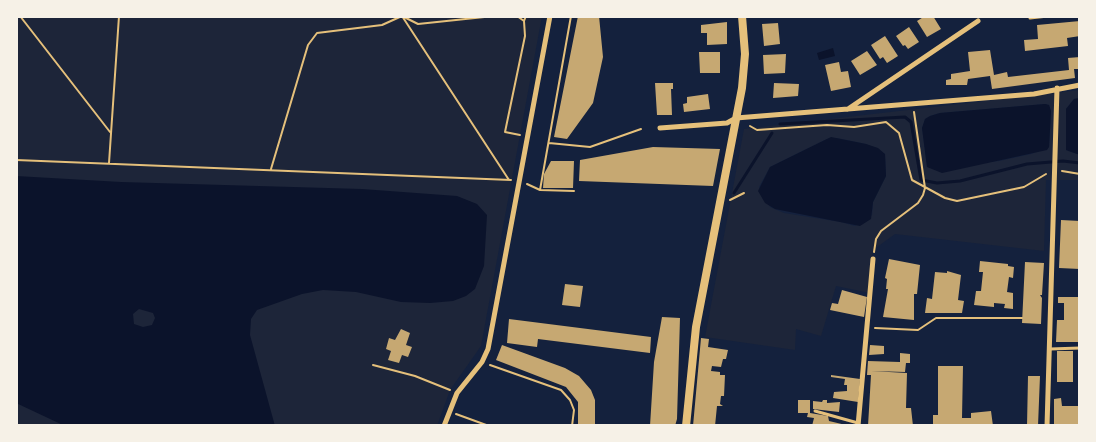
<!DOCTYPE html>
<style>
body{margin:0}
#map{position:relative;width:1096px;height:442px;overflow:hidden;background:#14213d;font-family:Raleway,sans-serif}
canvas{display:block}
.frame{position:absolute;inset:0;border:18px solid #f6f1e7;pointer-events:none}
</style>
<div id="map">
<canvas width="1096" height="442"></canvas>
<div class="frame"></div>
</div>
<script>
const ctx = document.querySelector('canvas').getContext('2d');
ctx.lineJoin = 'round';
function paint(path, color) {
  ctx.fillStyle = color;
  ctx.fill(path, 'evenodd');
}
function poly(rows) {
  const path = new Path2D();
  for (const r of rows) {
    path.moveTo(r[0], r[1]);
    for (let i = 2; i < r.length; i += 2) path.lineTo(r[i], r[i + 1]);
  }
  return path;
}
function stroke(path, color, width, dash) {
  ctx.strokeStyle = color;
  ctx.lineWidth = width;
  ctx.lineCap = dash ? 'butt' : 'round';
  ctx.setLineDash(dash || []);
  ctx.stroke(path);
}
paint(poly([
 [16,16,542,16,481,346,450,390,437,426,22,426,16,423],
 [1080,90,1080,98,1074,99,1066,109,1066,150,1080,155,1080,180,1046,180,1044,251,895,234,873,250,870,293,836,286,821,336,796,329,795,350,705,337,744,129],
 [1045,104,1049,105,1051,112,1049,147,1031,154,999,161,927,167,922,128,925,119,930,116,940,113],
 [837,138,866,144,885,154,886,176,873,202,872,215,855,226,841,222,784,213,770,207,759,187,770,167,827,139]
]), '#1d2539');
paint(poly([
 [833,48,835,56,819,60,817,53],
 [1080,98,1080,155,1066,150,1066,109,1074,99],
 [1045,104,1049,105,1051,111,1049,147,1047,150,942,173,927,167,922,128,925,119,930,116,940,113],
 [831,137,866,144,878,148,885,154,886,176,873,202,871,219,860,226,775,209,765,203,758,191,770,167],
 [16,176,121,182,362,189,457,196,477,204,487,215,484,266,475,289,466,296,453,301,430,303,401,302,356,292,323,290,302,294,257,310,251,319,250,335,275,426,65,426,16,403],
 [139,309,153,313,155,318,152,325,143,327,134,324,133,314]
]), '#0b132b');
stroke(poly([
 [780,124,905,117,911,122,921,180,937,183,960,181,1027,164,1063,161,1080,163],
 [734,193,772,133]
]), '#0b132b', 3);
paint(poly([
 [578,16,599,16,603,57,593,103,567,139,554,137],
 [925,16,933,16,941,29,927,37,917,21],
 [1080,21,1080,36,1067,38,1068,46,1025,51,1024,40,1038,39,1037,25],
 [727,22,727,44,707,45,707,33,701,33,701,25],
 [778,23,780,44,764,46,762,24],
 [909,27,919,42,908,49,905,45,903,46,896,36],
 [885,36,898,56,887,63,883,57,880,59,871,45],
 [990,50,994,75,1007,72,1008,77,1069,70,1068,58,1080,57,1080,69,1074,69,1075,78,992,89,990,76,968,79,967,85,946,85,946,80,951,79,951,74,970,71,968,52],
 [867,51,877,65,860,75,851,61],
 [699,52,720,52,720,73,700,73],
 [786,54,785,73,764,74,763,55],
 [839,62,841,72,848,71,851,87,831,91,825,65],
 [655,83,673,83,673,89,671,89,672,115,657,115],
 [774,83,799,84,798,96,773,98],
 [708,94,710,109,684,112,683,104,687,103,687,97],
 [653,147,720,149,713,186,579,181,580,160],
 [551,161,574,161,573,188,543,188,544,174],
 [1061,220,1080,221,1080,269,1059,268],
 [889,259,920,265,917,294,914,294,914,320,883,317,888,289,886,289,887,279,885,278],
 [980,261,1008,264,1008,266,1014,267,1013,278,1009,277,1007,292,1013,293,1013,309,1004,308,1005,304,994,303,994,307,974,305,976,291,981,291,983,272,979,272],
 [1025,262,1044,263,1042,295,1040,295,1042,298,1041,324,1022,323],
 [947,271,961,275,958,300,964,301,962,313,925,313,927,298,932,299,935,272,947,273],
 [565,284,583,286,580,307,562,305],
 [842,290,867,297,864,317,830,310,832,303,838,304],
 [1058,297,1080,297,1079,342,1056,342,1057,320,1064,320,1064,303,1058,303],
 [662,317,680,318,677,419,675,426,650,426,654,362],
 [509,319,651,337,650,353,538,339,537,347,507,343],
 [401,329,410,333,406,345,412,347,408,357,402,355,399,363,388,360,391,351,386,349,389,338,395,340],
 [701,338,709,339,708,347,728,350,726,359,723,359,721,367,712,366,711,371,720,372,720,375,725,375,724,396,721,396,720,404,723,406,717,406,715,426,693,426],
 [502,345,565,368,579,376,591,390,595,400,595,426,578,426,578,402,566,387,496,360],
 [870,345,884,346,884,354,869,355],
 [1057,351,1073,351,1073,382,1057,382],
 [900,353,910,354,910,363,906,363,905,372,871,371,907,373,906,408,911,408,913,426,868,426,871,375,867,375,868,361,900,362],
 [938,366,963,366,962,418,971,418,971,413,991,411,993,426,931,426,933,424,933,415,938,415],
 [831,375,860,379,858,402,833,398,834,392,847,391,847,385,844,385,845,379,831,377],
 [1028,376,1040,376,1038,426,1027,426],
 [1061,398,1062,406,1080,406,1080,426,1054,426,1054,399],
 [798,400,810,400,810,413,828,416,829,421,850,426,812,426,814,418,807,417,808,413,798,413],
 [823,400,827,400,827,403,840,402,839,412,813,409,813,401,822,402]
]), '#c6a872');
stroke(poly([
 [20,16,110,132],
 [402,16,418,24,494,16],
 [517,16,524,21,525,36,505,132,520,135],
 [524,21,526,16],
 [750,126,757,130,827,125,854,127,886,122,899,133,912,180,945,198,957,201,1024,187,1046,174],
 [549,143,590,147,641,129],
 [16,160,511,180],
 [109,163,119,16],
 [271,169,308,45,317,33,382,25,402,16,509,180],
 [1062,171,1080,174],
 [527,184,540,190,571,16],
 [540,190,574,191],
 [730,200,744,193],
 [874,252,876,239,881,231,918,203,923,195,925,188,914,112],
 [875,328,918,330,936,318,1022,318],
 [373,365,415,376,450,390],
 [490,365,561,390,570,400,574,410,572,426],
 [456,414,489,426]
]), '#e5c07b', 2);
stroke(poly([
 [1030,18,1048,16],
 [1050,349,1080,348],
 [815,411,858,423]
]), '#e5c07b', 3);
stroke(poly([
 [848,109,978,21],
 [660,128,727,123,736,118,1034,94,1080,85],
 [444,426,457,393,482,362,488,349,550,16],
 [858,426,873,259],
 [1047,426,1057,88]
]), '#e5c07b', 5);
stroke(poly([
 [686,426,696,327,742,88,745,54,742,16]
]), '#e5c07b', 8);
</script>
